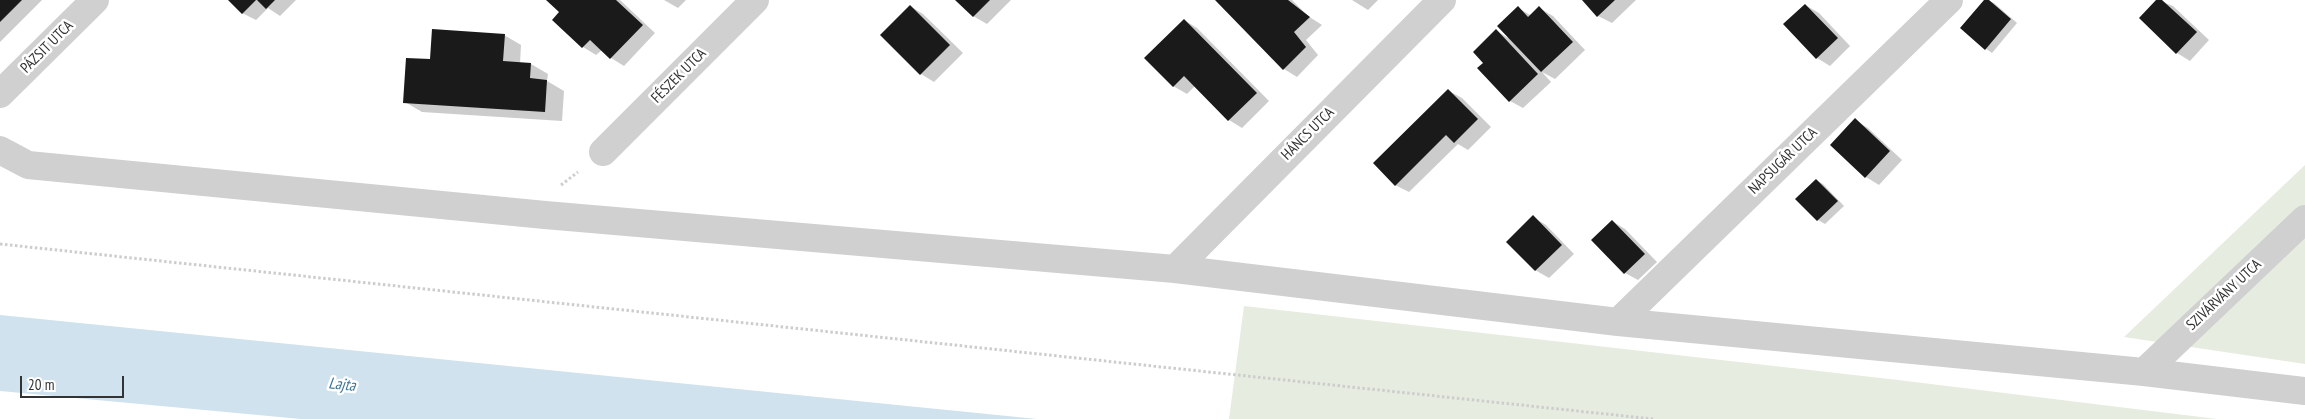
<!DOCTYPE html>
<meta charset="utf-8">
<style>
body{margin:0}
#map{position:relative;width:2305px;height:419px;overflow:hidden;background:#fff;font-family:"PT Sans Narrow",sans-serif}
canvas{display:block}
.scale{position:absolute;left:20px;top:376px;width:104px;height:22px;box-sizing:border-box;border:2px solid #333;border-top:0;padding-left:6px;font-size:15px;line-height:18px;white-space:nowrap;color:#333;-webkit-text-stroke:4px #fff;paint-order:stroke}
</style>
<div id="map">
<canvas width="2305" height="419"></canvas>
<div class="scale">20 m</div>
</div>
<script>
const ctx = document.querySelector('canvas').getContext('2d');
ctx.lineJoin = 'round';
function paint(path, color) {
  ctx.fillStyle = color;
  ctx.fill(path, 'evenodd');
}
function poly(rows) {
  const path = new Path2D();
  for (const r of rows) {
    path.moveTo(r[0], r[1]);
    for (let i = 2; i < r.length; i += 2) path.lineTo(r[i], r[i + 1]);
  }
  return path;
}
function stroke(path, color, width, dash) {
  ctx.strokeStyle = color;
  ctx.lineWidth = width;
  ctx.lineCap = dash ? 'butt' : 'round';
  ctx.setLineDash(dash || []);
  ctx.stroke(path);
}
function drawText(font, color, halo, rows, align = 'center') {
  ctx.font = font + ' "PT Sans Narrow",sans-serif';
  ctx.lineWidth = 5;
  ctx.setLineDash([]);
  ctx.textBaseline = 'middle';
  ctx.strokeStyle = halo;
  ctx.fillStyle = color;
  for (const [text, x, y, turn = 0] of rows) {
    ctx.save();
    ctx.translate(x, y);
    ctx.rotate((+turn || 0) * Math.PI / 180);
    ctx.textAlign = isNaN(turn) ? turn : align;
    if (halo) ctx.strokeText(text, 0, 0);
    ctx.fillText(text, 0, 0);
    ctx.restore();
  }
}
paint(poly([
 [2305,165,2305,364,2124,337],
 [1244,306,1898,380,2217,419,1229,419]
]), '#e6ecdf');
paint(poly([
 [0,315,1037,419,301,419,0,391]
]), '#cfe2ee');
paint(poly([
 [0,0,42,0,0,42],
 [230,0,296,0,280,16,268,8,256,20,242,13],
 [548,0,620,0,655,33,624,66,611,58,602,50,596,55,583,47,554,20,560,12],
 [664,0,686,0,678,8],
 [957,0,1011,0,987,24,973,16],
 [1217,0,1292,0,1308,16,1322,25,1306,40,1318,55,1297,77,1284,69],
 [1352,0,1378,0,1368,10],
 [1583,0,1636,0,1612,23,1598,16],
 [1986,0,1994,3,2017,23,1992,53,1985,48],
 [2158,0,2173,6,2209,40,2190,61,2177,53,2141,18],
 [1805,5,1819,13,1850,46,1830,66,1817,58],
 [910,6,923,14,963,53,934,82,921,74,881,35],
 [1518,8,1532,16,1539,8,1553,16,1585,50,1555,79,1542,72,1551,82,1523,108,1510,101,1485,63,1497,31,1508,38],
 [1184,20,1197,28,1269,101,1242,128,1229,120,1195,86,1187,94,1173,86],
 [504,35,521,45,520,64,531,64,548,74,547,81,564,91,562,121,422,112,405,102],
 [1449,91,1462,98,1491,127,1468,150,1458,144,1409,192,1395,185],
 [1855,120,1868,128,1902,160,1879,185,1866,177],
 [1816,180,1823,184,1844,206,1825,224,1818,220,1797,199],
 [1533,217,1546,225,1574,254,1549,278,1535,270],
 [1612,221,1625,229,1657,262,1638,280,1625,273]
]), '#0003');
paint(poly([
 [0,0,22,0,0,22],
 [228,0,256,0,242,14],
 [257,0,275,0,266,9],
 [546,0,616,0,643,25,610,59,590,40,582,48,552,20,559,12],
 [955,0,990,0,973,17],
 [1215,0,1288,0,1310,17,1294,32,1306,47,1283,70],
 [1582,0,1615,0,1597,17],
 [1984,0,1989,0,2011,19,1985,50,1960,28],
 [2156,0,2162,0,2197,32,2176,54,2139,18],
 [1805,4,1838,38,1816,59,1783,24],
 [910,5,950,45,920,75,880,35],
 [1518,6,1528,17,1539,6,1573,42,1541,72,1497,26],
 [1184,19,1257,93,1228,121,1184,76,1173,87,1144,58],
 [432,29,505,34,503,61,531,63,530,78,547,80,545,112,403,103,406,58,430,59],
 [1496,29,1538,74,1509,102,1477,68,1483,63,1473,52],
 [1448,89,1478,119,1454,143,1446,135,1395,186,1373,163],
 [1855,118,1890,151,1865,178,1830,145],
 [1816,179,1838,201,1817,221,1795,199],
 [1533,215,1562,245,1535,271,1506,242],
 [1612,220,1645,254,1624,274,1591,240]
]), '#1a1a1a');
stroke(poly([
 [561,185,578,172],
 [0,244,1653,419]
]), '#cdcdcd', 3, [2.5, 2.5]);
stroke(poly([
 [0,94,95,0],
 [0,150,28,165,545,215,1175,269,1618,322,2144,372,2305,391],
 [603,152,755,0],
 [1175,269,1442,0],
 [1618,322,1949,0],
 [2144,372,2305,219]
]), '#d0d0d0', 28);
drawText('15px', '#333', '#fff', [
 ["PÁZSIT UTCA",47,47,-45],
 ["FÉSZEK UTCA",679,76,-45],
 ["HÁNCS UTCA",1308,134,-45],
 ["NAPSUGÁR UTCA",1783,161,-44],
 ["SZIVÁRVÁNY UTCA",2224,295,-43]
]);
drawText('italic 16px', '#3f7597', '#fff', [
 ["Lajta",342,385,6]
]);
</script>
